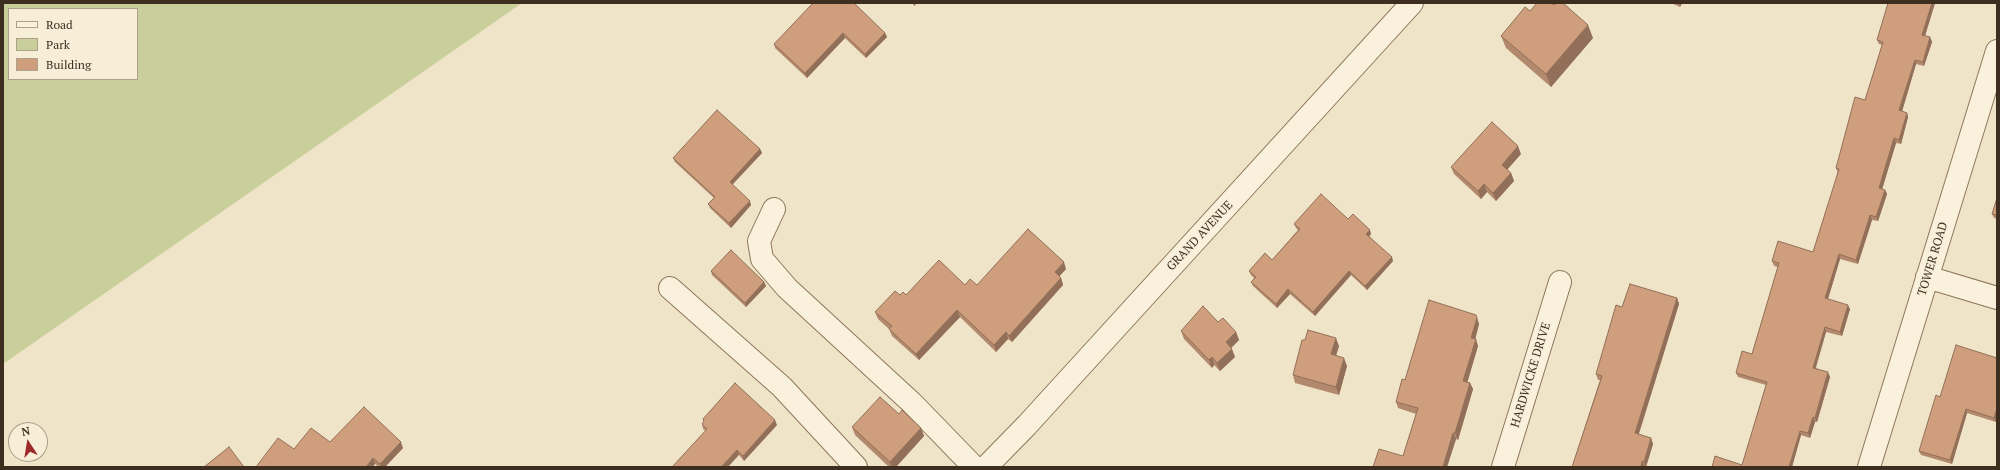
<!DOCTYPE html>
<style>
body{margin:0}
#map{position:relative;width:2000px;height:470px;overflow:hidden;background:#f0e4c8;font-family:"PT Serif",serif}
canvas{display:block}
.frame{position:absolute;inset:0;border:4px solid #3d2e20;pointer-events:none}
.legend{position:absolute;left:8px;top:8px;width:130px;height:72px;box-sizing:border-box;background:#f7eed8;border:1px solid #ada18e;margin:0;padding:5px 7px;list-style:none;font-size:12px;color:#3d2e20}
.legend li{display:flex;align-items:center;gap:8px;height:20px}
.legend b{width:20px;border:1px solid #ada18e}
.north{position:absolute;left:8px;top:422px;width:40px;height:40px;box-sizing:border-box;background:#f7eed8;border:1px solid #ada18e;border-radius:50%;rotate:348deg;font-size:11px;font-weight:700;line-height:16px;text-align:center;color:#3d2e20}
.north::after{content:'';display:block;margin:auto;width:14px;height:18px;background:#9e2a2b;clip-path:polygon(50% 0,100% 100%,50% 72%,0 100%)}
</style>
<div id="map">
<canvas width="2000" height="470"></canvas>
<div class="frame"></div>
<ul class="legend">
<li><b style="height:5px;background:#faf1dc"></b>Road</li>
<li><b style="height:11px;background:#c9cf9b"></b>Park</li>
<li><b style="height:11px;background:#cf9f7d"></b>Building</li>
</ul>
<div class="north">N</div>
</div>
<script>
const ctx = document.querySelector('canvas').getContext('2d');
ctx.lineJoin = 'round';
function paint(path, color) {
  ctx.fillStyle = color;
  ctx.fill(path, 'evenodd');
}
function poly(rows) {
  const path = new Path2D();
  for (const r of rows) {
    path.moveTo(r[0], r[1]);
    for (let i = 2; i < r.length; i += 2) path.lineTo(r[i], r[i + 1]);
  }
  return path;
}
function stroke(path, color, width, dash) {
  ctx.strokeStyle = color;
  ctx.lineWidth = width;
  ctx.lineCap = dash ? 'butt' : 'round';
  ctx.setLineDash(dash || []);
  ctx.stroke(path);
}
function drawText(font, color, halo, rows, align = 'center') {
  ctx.font = font + ' "PT Serif",serif';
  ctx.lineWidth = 3;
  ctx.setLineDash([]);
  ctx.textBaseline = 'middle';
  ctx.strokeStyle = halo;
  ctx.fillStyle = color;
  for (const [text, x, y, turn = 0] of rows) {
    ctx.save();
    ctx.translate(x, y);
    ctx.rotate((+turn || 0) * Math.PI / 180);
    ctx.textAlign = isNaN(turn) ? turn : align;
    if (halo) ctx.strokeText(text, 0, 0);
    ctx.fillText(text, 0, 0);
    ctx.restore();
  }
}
paint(poly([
 [3,3,522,3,3,364],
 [9,9,137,9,137,79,9,79]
]), '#c9cf9b');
const minor = poly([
 [774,209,759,241,762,259,787,288,912,403,974,467],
 [1927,277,1997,298],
 [670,288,782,387,856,467],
 [986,467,1027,425,1412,3],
 [1503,467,1560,282],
 [1869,467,1997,51]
]);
stroke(minor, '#8d765c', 24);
stroke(minor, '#faf1dc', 22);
paint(poly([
 [1671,3,1682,3,1680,7],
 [1885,3,1935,3,1925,36,1930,37,1932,42,1924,66,1916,64,1902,111,1907,113,1908,117,1901,144,1896,143,1882,189,1885,190,1887,194,1878,221,1872,220,1858,264,1840,259,1828,299,1850,309,1842,336,1826,332,1816,368,1830,377,1817,422,1815,422,1810,438,1801,435,1792,467,1712,467,1742,465,1766,385,1738,377,1736,373,1752,354,1778,267,1774,266,1772,261,1813,252,1838,173,1836,168,1865,100,1882,45,1879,44,1877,40,1888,4],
 [823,4,885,33,887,37,866,58,845,38,807,78,775,48,774,44],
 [1530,11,1593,38,1551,87,1506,48,1501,36],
 [760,149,762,153,732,185,751,205,731,228,710,208,708,204,714,198,675,162,673,158],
 [1521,154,1507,170,1511,173,1514,181,1496,201,1487,192,1481,199,1454,174,1451,167],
 [1997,198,1997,219,1994,218,1992,214],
 [1348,219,1371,234,1369,236,1393,261,1367,290,1351,275,1315,316,1290,294,1277,308,1253,286,1251,282,1254,278,1251,275,1249,271,1272,260,1298,230,1296,228,1294,224],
 [1066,269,1059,276,1061,278,1063,285,1012,342,1008,339,996,352,960,317,919,360,892,336,889,329,878,319,875,312,900,295,965,285,977,285],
 [711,271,764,282,766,286,746,307,712,275],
 [1677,298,1679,304,1639,434,1651,438,1653,444,1646,467,1572,467,1600,380,1598,380,1596,374,1622,307],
 [1476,315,1479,324,1475,339,1478,346,1467,382,1470,383,1473,389,1458,440,1456,439,1447,467,1373,467,1403,456,1416,414,1398,408,1396,402,1405,380],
 [1218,322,1236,332,1239,340,1231,348,1235,357,1220,371,1214,365,1212,368,1184,339,1181,331],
 [1339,346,1336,355,1347,366,1339,395,1295,383,1293,375],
 [1997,358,1997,418,1996,422,1967,413,1952,464,1921,455,1919,451,1940,397],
 [899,414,921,428,924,436,896,467,889,467,855,435,852,427],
 [703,419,777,425,744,461,739,455,703,429,702,424,704,422],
 [330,442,403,448,385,467,379,467,375,464,294,449]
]), '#b2896c');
paint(poly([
 [913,3,917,3,914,6],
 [1679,3,1682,3,1680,7],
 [1932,3,1935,3,1924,39,1922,35],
 [1588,25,1593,38,1551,87,1546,74],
 [843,33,845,38,807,78,805,73],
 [885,33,887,37,866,58,865,54],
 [1930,37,1932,42,1924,66,1923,62],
 [1915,60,1916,64,1901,115,1899,110],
 [1907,113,1908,117,1901,144,1899,140],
 [1894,138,1896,143,1881,193,1879,188],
 [1518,146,1521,154,1504,173,1502,165],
 [760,149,762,153,731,186,730,182],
 [1511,173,1514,181,1496,201,1493,193],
 [1484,184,1487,192,1481,199,1478,191],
 [1885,190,1887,194,1878,221,1876,217],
 [750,201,751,205,731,228,729,223],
 [1870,215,1872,220,1858,264,1856,260],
 [1370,230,1371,234,1368,238,1366,234],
 [1839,254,1840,259,1827,302,1825,298],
 [1392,257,1393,261,1367,290,1365,286],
 [1064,262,1066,269,1057,279,1055,272],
 [1349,271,1351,275,1315,316,1313,312],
 [1061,278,1063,285,1012,342,1009,336],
 [764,282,766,286,746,307,745,303],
 [1288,289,1290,294,1277,308,1276,304],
 [1677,298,1679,304,1637,439,1635,433],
 [1848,305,1850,309,1842,336,1840,332],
 [957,310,960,317,919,360,916,354],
 [1476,315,1479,324,1474,344,1471,338],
 [1825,327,1826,332,1814,372,1813,368],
 [1006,332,1008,339,996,352,994,345],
 [1236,332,1239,340,1229,350,1226,342],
 [1336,338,1339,346,1334,362,1331,354],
 [1476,339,1478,346,1466,387,1463,381],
 [1232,349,1235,357,1220,371,1217,363],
 [1212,357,1214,365,1212,368,1209,360],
 [1344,358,1347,366,1339,395,1336,387],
 [1828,372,1830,377,1817,422,1815,418],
 [1470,383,1473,389,1458,440,1455,433],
 [1966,409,1967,413,1952,464,1950,460],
 [1996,411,1997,418,1996,422,1994,418],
 [1813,417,1815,422,1810,438,1808,433],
 [775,420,777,425,744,461,743,456],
 [921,428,924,436,896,467,892,467,890,462],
 [1800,431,1801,435,1792,467,1789,467],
 [1453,433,1456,439,1447,467,1443,467],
 [1651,438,1653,444,1646,467,1644,462],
 [401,442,403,448,385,467,381,467,380,464],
 [737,450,739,455,728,467,721,467],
 [373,458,375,464,373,467,366,467],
 [1642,461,1645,467,1641,467]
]), '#916f58');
const building = poly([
 [813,3,822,3,823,4,824,3,854,3,885,33,865,54,843,33,805,73,774,44,813,3],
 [1537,3,1551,3,1554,5,1556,3,1563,3,1588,25,1546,74,1501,36,1525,7,1530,11,1537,3],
 [1888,3,1932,3,1922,35,1930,37,1923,62,1915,60,1899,110,1907,113,1899,140,1894,138,1879,188,1885,190,1876,217,1870,215,1856,260,1839,254,1825,298,1848,305,1840,332,1825,327,1813,368,1828,372,1815,418,1813,417,1808,433,1800,431,1789,467,1712,467,1715,456,1742,465,1767,382,1736,373,1742,351,1752,354,1779,263,1772,261,1778,241,1813,252,1839,169,1836,168,1855,97,1865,100,1883,42,1877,40,1888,3],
 [717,110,760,149,730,182,750,201,729,223,708,204,715,197,673,158,717,110],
 [1492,122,1518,146,1502,165,1511,173,1493,193,1484,184,1478,191,1451,167,1492,122],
 [1321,194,1348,219,1353,214,1370,230,1366,234,1392,257,1365,286,1349,271,1313,312,1288,289,1276,304,1251,282,1256,277,1249,271,1265,253,1272,260,1300,229,1294,224,1321,194],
 [1997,198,1997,215,1992,214,1997,198],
 [1028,229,1064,262,1055,272,1061,278,1009,336,1006,332,994,345,957,310,916,354,889,329,892,326,875,312,895,291,900,295,903,292,906,295,939,260,965,285,970,279,977,285,1028,229],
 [731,250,764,282,745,303,711,271,731,250],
 [1630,284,1677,298,1635,433,1651,438,1644,462,1642,461,1641,467,1572,467,1602,376,1596,374,1616,305,1622,307,1630,284],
 [1429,300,1476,315,1477,318,1471,338,1476,339,1463,381,1470,383,1455,433,1453,433,1443,467,1373,467,1379,449,1403,456,1418,408,1396,402,1402,379,1405,380,1429,300],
 [1203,306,1218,322,1223,318,1236,332,1226,342,1232,349,1217,363,1212,357,1209,360,1181,331,1203,306],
 [1308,330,1336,338,1331,354,1344,358,1336,387,1293,375,1302,340,1305,340,1308,330],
 [1956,345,1997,358,1997,411,1996,411,1994,418,1966,409,1950,460,1919,451,1936,395,1940,397,1956,345],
 [735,383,775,420,743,456,737,450,721,467,672,467,707,429,702,424,704,421,703,419,735,383],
 [880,397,899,414,902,410,921,428,890,462,852,427,880,397],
 [364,407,401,442,380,464,373,458,366,467,256,467,278,438,294,449,311,428,330,442,364,407],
 [229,447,244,467,204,467,229,447]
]);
paint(building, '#cf9f7d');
stroke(building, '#916f58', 1);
drawText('12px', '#3d2e20', '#f7eed8', [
 ["GRAND AVENUE",1200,236,-47],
 ["TOWER ROAD",1933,259,-73],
 ["HARDWICKE DRIVE",1531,375,-73]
]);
</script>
